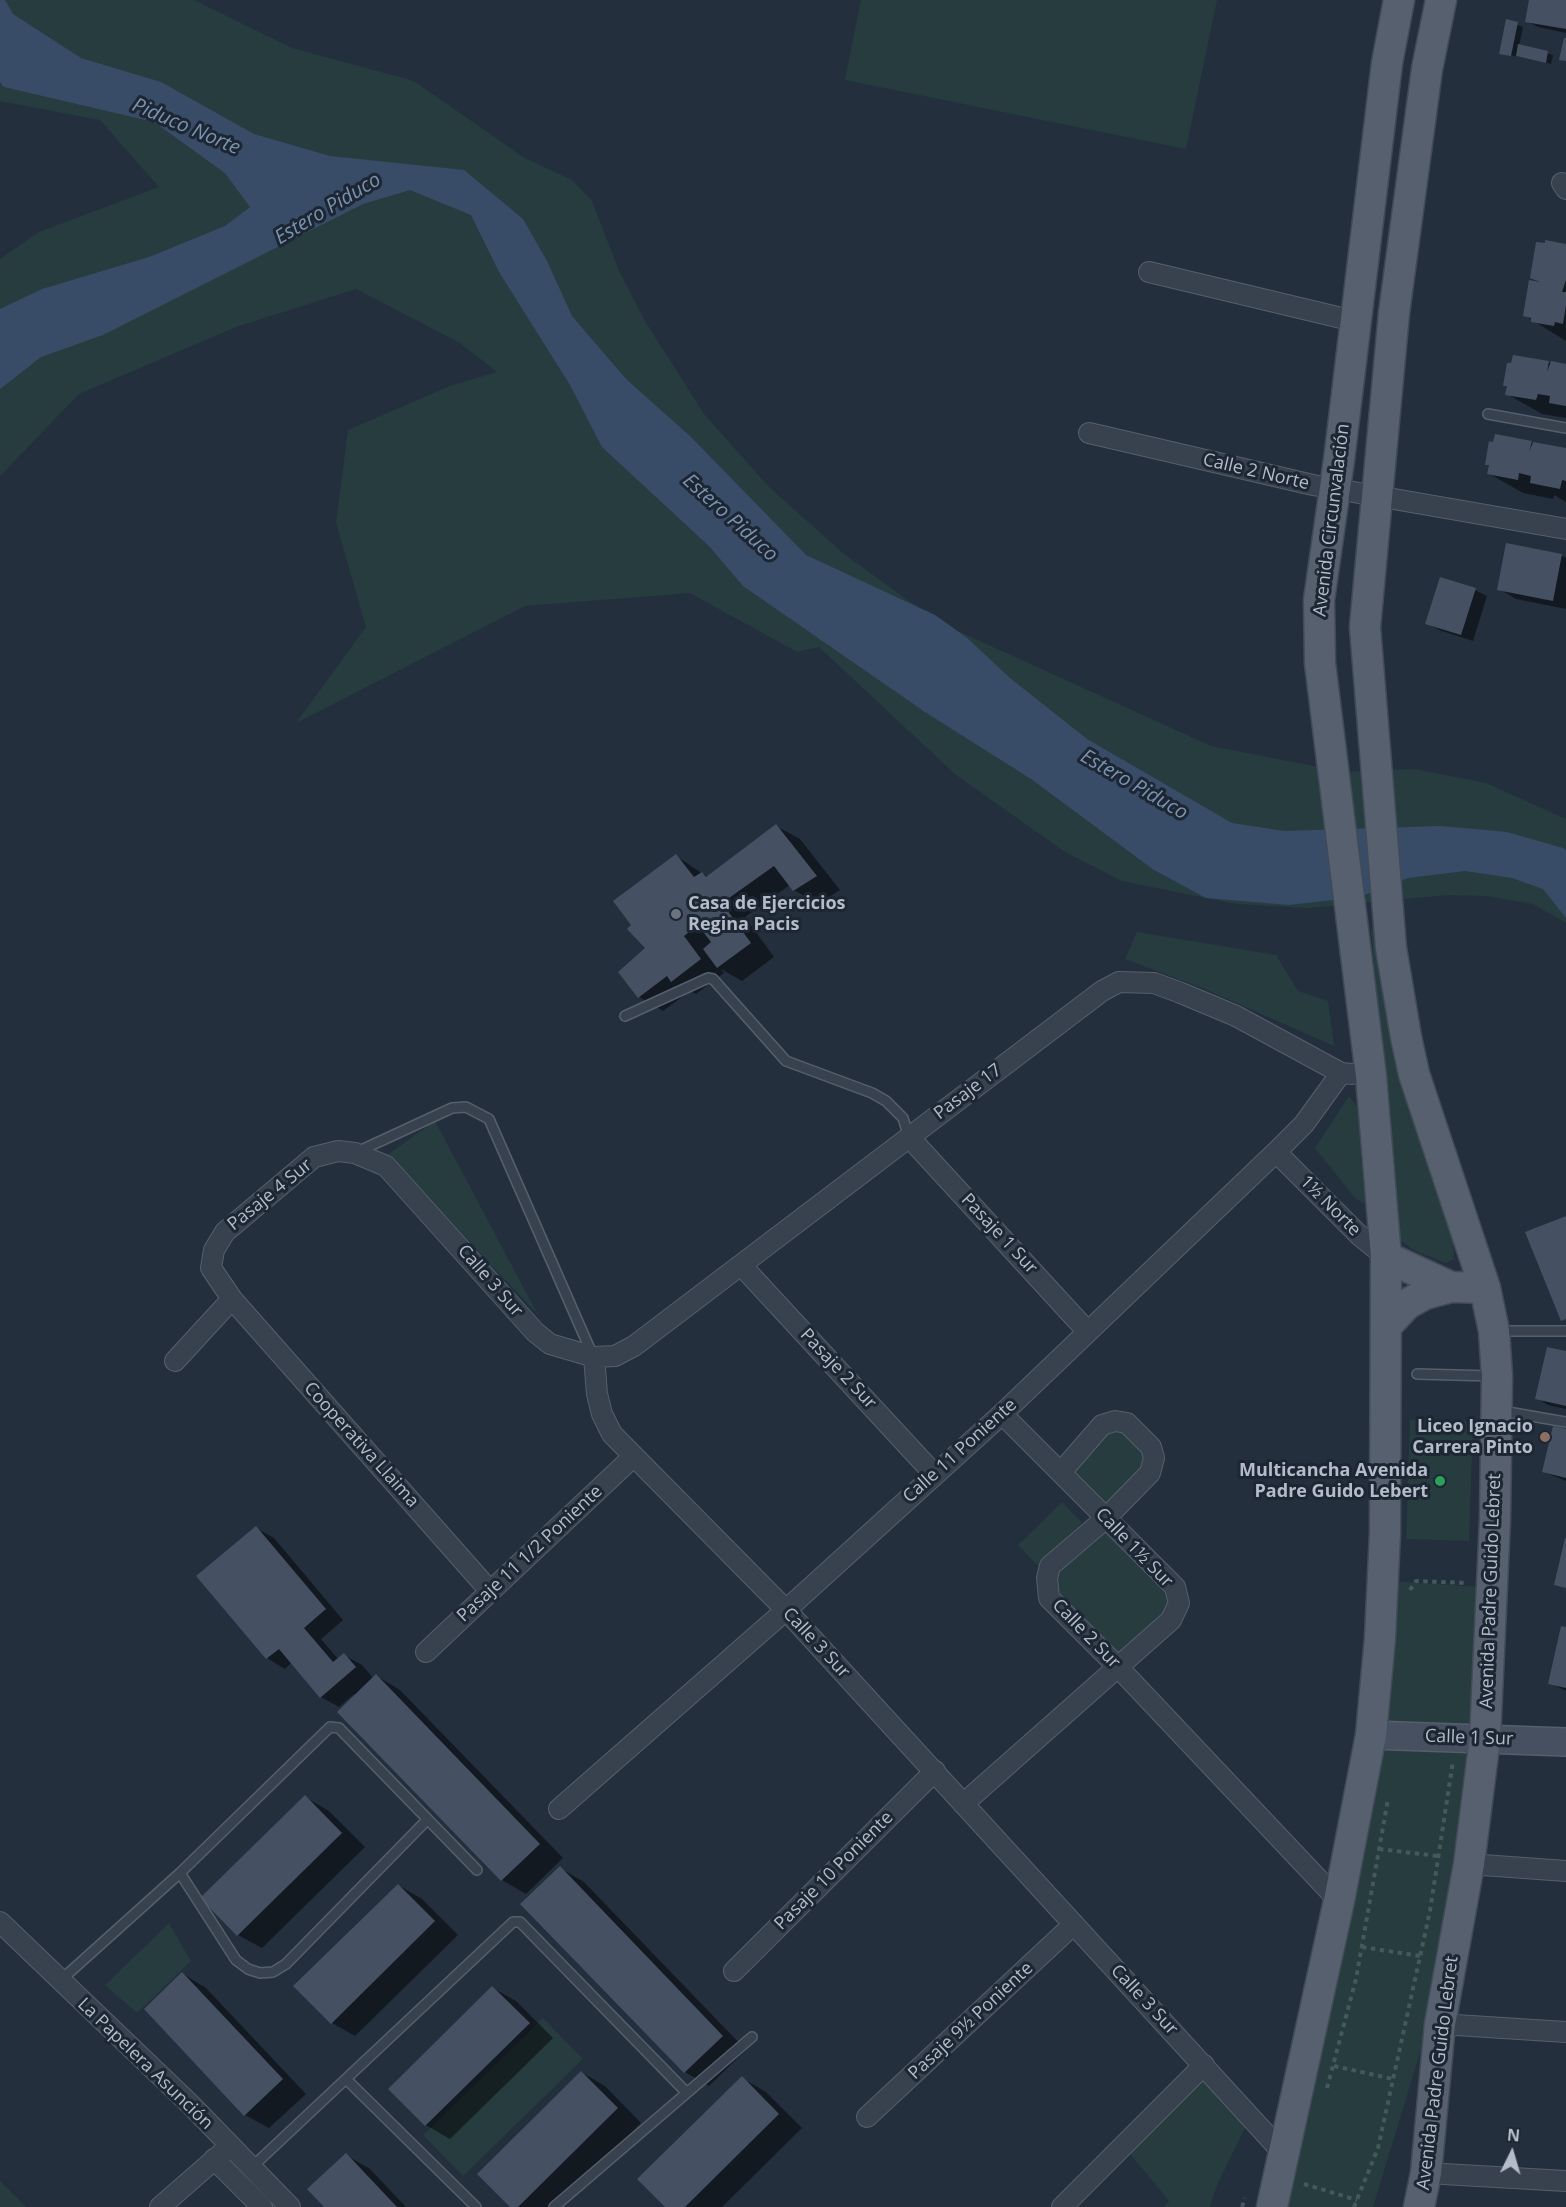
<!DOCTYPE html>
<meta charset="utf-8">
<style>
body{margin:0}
#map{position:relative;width:1566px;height:2207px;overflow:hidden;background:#242f3e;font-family:"Open Sans",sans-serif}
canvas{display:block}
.north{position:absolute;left:1482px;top:2123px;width:60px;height:60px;-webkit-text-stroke:4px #1d2633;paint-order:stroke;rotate:5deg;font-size:16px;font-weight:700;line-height:24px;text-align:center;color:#b4bcc9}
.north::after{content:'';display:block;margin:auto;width:21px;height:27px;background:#b4bcc9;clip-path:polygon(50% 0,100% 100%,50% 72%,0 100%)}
</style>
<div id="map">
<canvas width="1566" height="2207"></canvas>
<div class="north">N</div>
</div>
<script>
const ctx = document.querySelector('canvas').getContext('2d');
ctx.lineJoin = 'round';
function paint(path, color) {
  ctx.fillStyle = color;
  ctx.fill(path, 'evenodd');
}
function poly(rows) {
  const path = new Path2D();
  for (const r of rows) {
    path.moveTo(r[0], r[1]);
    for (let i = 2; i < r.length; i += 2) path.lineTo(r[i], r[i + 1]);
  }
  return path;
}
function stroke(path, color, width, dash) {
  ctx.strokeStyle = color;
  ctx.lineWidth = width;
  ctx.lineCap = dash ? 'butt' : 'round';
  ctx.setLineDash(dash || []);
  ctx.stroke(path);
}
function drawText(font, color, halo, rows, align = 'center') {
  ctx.font = font + ' "Open Sans",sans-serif';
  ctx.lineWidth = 6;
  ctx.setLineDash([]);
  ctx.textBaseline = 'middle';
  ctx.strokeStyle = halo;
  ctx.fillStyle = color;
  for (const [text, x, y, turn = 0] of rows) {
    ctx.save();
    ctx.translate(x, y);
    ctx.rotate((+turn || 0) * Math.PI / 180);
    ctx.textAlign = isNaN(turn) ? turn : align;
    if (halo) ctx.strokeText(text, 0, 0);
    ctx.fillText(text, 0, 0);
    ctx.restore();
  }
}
paint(poly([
 [0,0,194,0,292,48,414,81,523,157,572,180,592,201,619,271,645,321,704,414,769,487,844,554,938,622,1211,746,1344,772,1414,769,1486,783,1566,819,1566,923,1533,904,1486,896,1448,895,1308,908,1236,904,1122,881,1065,852,956,775,819,647,797,652,690,593,525,606,296,723,366,627,336,523,348,430,450,386,497,372,460,343,356,289,236,327,79,394,0,476,0,259,39,232,159,187,100,120,0,101],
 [861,0,1217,0,1186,149,845,80],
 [1378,927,1401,1080,1453,1241,1454,1259,1446,1263,1415,1251,1396,1237,1371,929],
 [1137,932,1276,955,1298,991,1328,1001,1334,1046,1207,990,1125,959],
 [1349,1096,1357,1107,1365,1204,1355,1198,1315,1148],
 [435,1121,537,1313,386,1156],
 [1410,1420,1473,1422,1469,1541,1406,1539],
 [1115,1421,1154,1458,1106,1518,1179,1603,1117,1666,1047,1588,1047,1578,1105,1518,1062,1471],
 [1062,1502,1082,1523,1038,1566,1018,1545],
 [1390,1581,1479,1587,1470,1748,1429,2023,1373,2207,1282,2207],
 [169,1923,191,1961,137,2013,105,1985],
 [543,2018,583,2059,463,2176,423,2135],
 [1201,2076,1246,2126,1217,2185,1210,2207,1164,2207,1169,2201,1127,2150],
 [0,2181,26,2207,0,2207]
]), '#263c3f');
paint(poly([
 [0,0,5,0,13,14,81,58,161,82,254,134,330,156,464,170,523,219,547,261,572,316,626,379,691,437,806,555,935,615,966,637,1010,678,1087,739,1232,823,1284,831,1441,826,1507,832,1563,848,1566,850,1566,918,1543,889,1512,878,1465,871,1408,878,1359,897,1289,905,1206,898,1154,870,1031,779,925,712,743,586,710,547,602,447,570,385,499,272,471,215,410,190,363,204,103,335,41,357,0,389,0,309,42,289,149,257,225,226,250,207,225,173,154,122,4,87,0,82]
]), '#394c67');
paint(poly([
 [1530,0,1566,0,1566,33,1538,27,1527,21],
 [1507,21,1523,27,1519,46,1553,55,1551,64,1501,53],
 [1566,245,1566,341,1524,315,1541,283,1531,277],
 [1514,356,1566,366,1566,418,1542,414,1507,394,1508,387,1505,385],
 [1531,442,1566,450,1566,502,1554,495,1553,499,1523,493,1488,473,1490,466,1486,464],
 [1562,556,1566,558,1566,609,1516,599,1499,589],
 [1475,590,1487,596,1473,641,1439,630,1427,623],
 [776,826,800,839,840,890,818,904,794,890,790,885,745,917,774,957,742,981,721,969,724,973,696,994,690,991,663,1011,639,997,647,949,676,856,708,877],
 [1566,1352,1566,1409,1548,1405,1537,1398],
 [1566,1431,1566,1481,1544,1472],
 [256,1528,274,1538,343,1620,321,1639,339,1660,344,1655,362,1665,374,1679,377,1676,400,1690,563,1858,526,1894,502,1880,354,1694,339,1707,321,1697,292,1662,285,1669,267,1658],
 [1566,1629,1566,1691,1550,1683],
 [305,1797,329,1811,365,1847,262,1948,238,1935],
 [560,1868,584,1882,746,2050,709,2086,685,2072],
 [398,1885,422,1899,458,1935,355,2036,332,2023],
 [183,1974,206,1988,306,2094,269,2128,245,2115],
 [493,1988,516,2001,553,2038,450,2139,426,2125,390,2089],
 [581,2072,605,2086,641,2123,556,2207,512,2207],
 [742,2078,766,2092,802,2128,722,2207,667,2207],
 [346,2155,370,2169,406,2207,326,2207]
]), '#0007');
paint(poly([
 [1529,0,1566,0,1566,29,1525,22],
 [1506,19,1518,22,1511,56,1499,54],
 [1564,38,1566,38,1566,61,1559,60],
 [1518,44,1548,51,1546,63,1516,56],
 [1545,240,1566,244,1566,280,1562,292,1566,292,1566,305,1563,324,1555,322,1554,326,1531,322,1531,318,1523,316,1529,280,1540,282,1530,278,1536,242,1545,243],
 [1513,355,1549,361,1547,372,1551,361,1566,364,1566,406,1549,403,1550,396,1538,394,1536,400,1505,395,1507,386,1503,386,1507,363,1511,363],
 [1495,434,1532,441,1529,452,1533,442,1566,448,1566,481,1562,480,1560,489,1530,483,1531,476,1519,473,1518,480,1487,474,1489,465,1485,465,1489,441,1493,442],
 [1506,543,1562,554,1553,601,1497,590],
 [1440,577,1476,588,1461,635,1425,624],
 [776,824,817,876,793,891,774,866,722,903,751,943,717,968,703,949,711,942,698,925,684,936,701,959,671,982,667,976,638,998,618,972,645,948,627,929,631,925,613,901,676,854,694,877,702,872,706,877],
 [1566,1216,1566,1319,1561,1321,1525,1232],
 [1547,1347,1566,1351,1566,1406,1535,1399],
 [1553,1426,1566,1429,1566,1478,1542,1472],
 [256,1526,326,1609,304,1628,333,1662,344,1653,356,1667,320,1698,279,1649,266,1659,196,1576],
 [1565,1538,1566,1538,1566,1588,1554,1585],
 [1561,1626,1566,1627,1566,1688,1548,1684],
 [376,1674,540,1844,501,1881,337,1712],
 [305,1795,342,1833,237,1936,200,1898],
 [560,1866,723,2036,684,2073,520,1904],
 [398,1884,435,1921,331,2024,293,1986],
 [182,1972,283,2079,244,2116,144,2009],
 [492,1986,530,2023,425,2126,388,2089],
 [581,2071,618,2108,518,2207,510,2207,477,2174],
 [742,2076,779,2114,685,2207,665,2207,637,2179],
 [346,2153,397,2207,324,2207,307,2189]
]), '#455162');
const lane = poly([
 [1488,414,1566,428],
 [625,1016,708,978,713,979,786,1061,872,1093,886,1101,903,1118,909,1137],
 [357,1152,452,1108,466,1107,489,1119,593,1356],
 [1497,1331,1566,1331],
 [1417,1374,1492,1376],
 [1502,1411,1566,1422],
 [180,1873,236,1960,248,1969,260,1973,273,1972,286,1964,427,1820],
 [61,1980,180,1873,330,1727,339,1728,477,1870],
 [347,2080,476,2207],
 [251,2168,513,1922,520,1922,686,2092],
 [554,2207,752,2037]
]);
const street = poly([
 [1562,183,1566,189],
 [1149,272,1354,321],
 [1089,433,1313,485,1566,529],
 [909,1137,1088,1332],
 [1276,1152,1359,1235,1386,1257],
 [741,1265,934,1474],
 [594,1357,615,1356,634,1346,1102,991,1119,982,1154,983,1181,993,1236,1016,1341,1073,1352,1074],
 [175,1361,232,1299],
 [1062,1471,1102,1425,1115,1421,1127,1423,1151,1447,1154,1458,1150,1473,1106,1518,1050,1566,1047,1578,1049,1598,1117,1666,1339,1901],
 [490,1591,232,1299,211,1268,214,1250,225,1232,314,1157,338,1151,355,1153,386,1166,535,1332,550,1344,594,1357,597,1394,602,1414,612,1434,786,1610,1284,2154],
 [426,1652,634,1456],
 [963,1804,1171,1620,1179,1603,1175,1587,1002,1414],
 [559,1809,786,1610,1002,1414,1276,1152,1304,1124,1341,1073],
 [1469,1864,1566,1871],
 [0,1922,191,2105,290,2207],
 [734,1971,935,1771],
 [1440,2024,1566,2032],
 [867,2117,1074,1924],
 [214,2159,262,2207],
 [1426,2173,1566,2181],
 [160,2207,230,2146],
 [1062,2207,1204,2065]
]);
const secondary = poly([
 [1371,1735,1566,1742]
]);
const primary = poly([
 [1386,1257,1451,1287],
 [1387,1325,1407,1304,1425,1294,1451,1287,1485,1288],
 [1272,2207,1339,1901,1371,1735,1380,1638,1385,1533,1386,1257,1371,1076,1320,663,1319,600,1339,460,1387,63,1399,0],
 [1419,2207,1426,2173,1440,2024,1469,1864,1485,1738,1495,1519,1497,1376,1494,1331,1485,1288,1414,1074,1406,1037,1391,948,1365,627,1394,313,1427,69,1441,0]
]);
stroke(lane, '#565f6c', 12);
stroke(street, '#565f6c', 22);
stroke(secondary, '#565f6c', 30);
stroke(primary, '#414a57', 33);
stroke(poly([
 [1410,1590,1416,1581,1467,1583],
 [1379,1849,1438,1856],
 [1362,1947,1420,1956],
 [1334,2066,1393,2079],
 [1327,2088,1356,1979,1388,1799],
 [1304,2184,1357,2200],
 [1242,2207,1245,2198],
 [1354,2207,1378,2148,1430,1911,1453,1761]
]), '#44595c', 4, [4.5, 4.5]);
stroke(lane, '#38414e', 9);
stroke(street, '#38414e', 20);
stroke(secondary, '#465061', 27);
stroke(primary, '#56606e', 30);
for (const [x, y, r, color] of [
 [676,914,6,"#6b7280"],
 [1545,1437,6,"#8d6e63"],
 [1440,1481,6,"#2e9e5b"]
]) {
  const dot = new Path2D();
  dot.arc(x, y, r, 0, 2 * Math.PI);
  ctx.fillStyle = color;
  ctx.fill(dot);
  stroke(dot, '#1d2633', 2);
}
drawText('18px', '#b4bcc9', '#1d2633', [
 ["Calle 2 Norte",1256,472,13],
 ["Avenida Circunvalación",1332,520,-83],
 ["Pasaje 17",968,1092,-37],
 ["Pasaje 4 Sur",270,1195,-39],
 ["1½ Norte",1330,1206,45],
 ["Pasaje 1 Sur",999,1234,47],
 ["Calle 3 Sur",490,1281,49],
 ["Pasaje 2 Sur",838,1369,47],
 ["Cooperativa Llaima",361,1445,48],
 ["Calle 11 Poniente",960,1451,-42],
 ["Calle 1½ Sur",1134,1548,46],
 ["Pasaje 11 1/2 Poniente",530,1554,-43],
 ["Avenida Padre Guido Lebret",1491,1591,-88],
 ["Calle 2 Sur",1086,1634,46],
 ["Calle 3 Sur",816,1643,47],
 ["Calle 1 Sur",1469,1738,2],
 ["Pasaje 10 Poniente",834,1871,-45],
 ["Calle 3 Sur",1144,2000,47],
 ["Pasaje 9½ Poniente",971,2021,-43],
 ["La Papelera Asunción",145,2064,44],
 ["Avenida Padre Guido Lebret",1438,2073,-83]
]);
drawText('bold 18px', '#b4bcc9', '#1d2633', [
 ["Casa de Ejercicios",688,904,"left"],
 ["Regina Pacis",688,925,"left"],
 ["Liceo Ignacio",1533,1427],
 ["Carrera Pinto",1533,1448],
 ["Multicancha Avenida",1428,1471],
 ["Padre Guido Lebert",1428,1492]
], 'right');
drawText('italic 20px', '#7c92b1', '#1d2633', [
 ["Piduco Norte",186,127,23],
 ["Estero Piduco",328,209,-31],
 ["Estero Piduco",730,518,42],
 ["Estero Piduco",1134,785,30]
]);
</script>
